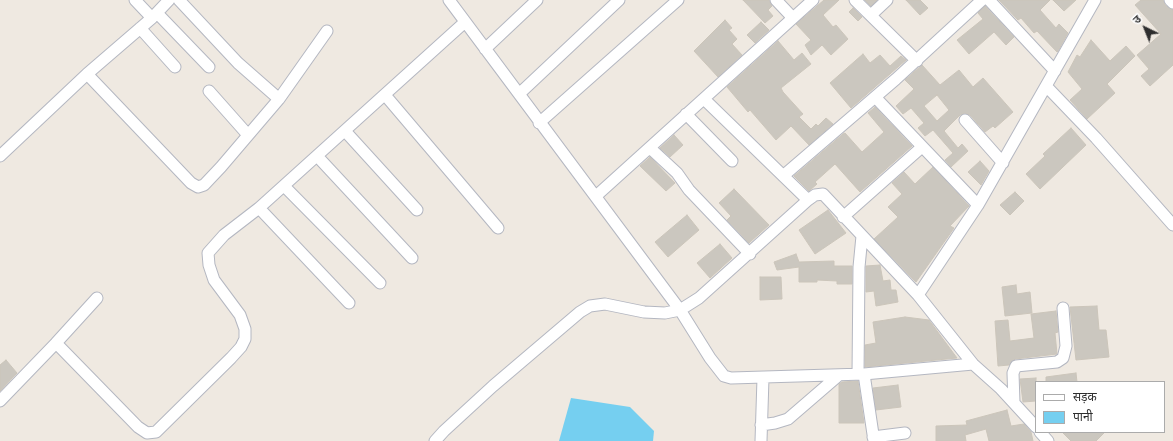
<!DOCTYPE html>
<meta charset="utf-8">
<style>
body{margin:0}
#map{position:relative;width:1173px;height:441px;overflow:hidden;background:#efe9e1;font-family:Lato,"Noto Sans Devanagari",sans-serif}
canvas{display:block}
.legend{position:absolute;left:1035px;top:381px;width:130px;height:52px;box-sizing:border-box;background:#fff;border:1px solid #ababab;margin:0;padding:5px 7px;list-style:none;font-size:12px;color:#2e2e2e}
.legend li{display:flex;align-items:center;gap:8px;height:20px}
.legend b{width:20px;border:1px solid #ababab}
.north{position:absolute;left:1125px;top:8px;width:40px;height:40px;-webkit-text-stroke:3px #fff;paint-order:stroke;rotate:317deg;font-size:11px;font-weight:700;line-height:16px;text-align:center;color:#2e2e2e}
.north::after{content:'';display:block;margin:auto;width:14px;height:18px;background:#2e2e2e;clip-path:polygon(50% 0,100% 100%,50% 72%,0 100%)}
</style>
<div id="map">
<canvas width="1173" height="441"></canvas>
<ul class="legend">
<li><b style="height:5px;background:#fff"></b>सड़क</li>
<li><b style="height:11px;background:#75cff0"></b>पानी</li>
</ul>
<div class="north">उ</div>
</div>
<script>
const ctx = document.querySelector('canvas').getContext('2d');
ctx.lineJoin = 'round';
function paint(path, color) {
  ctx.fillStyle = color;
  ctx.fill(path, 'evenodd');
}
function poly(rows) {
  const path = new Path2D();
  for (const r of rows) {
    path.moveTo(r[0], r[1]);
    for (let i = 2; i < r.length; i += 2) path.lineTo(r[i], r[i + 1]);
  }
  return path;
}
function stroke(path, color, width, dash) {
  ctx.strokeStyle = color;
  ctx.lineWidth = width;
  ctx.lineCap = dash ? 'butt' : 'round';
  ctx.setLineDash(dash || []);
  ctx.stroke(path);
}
paint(poly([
 [571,398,630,407,654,431,653,441,559,441]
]), '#75cff0');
const building = poly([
 [743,0,769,0,772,6,768,10,773,16,765,23,743,0],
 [824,0,839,0,823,15,833,27,836,25,848,39,831,55,822,45,811,55,805,45,811,40,796,24,824,0],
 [865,0,877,0,871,6,865,0],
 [906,0,920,0,928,8,920,15,906,0],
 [999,0,1050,0,1040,10,1056,28,1059,24,1068,33,1058,51,1057,52,1037,31,1034,33,1021,18,1018,20,999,0],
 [1053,0,1076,0,1064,11,1053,0],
 [1141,0,1163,0,1165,5,1173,10,1173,65,1150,86,1141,76,1149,69,1137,55,1161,34,1135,5,1141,0],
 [985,6,1014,37,1006,45,994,32,969,54,957,40,983,19,978,13,985,6],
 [853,8,862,17,858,21,849,12,853,8],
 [725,20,732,28,729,30,737,39,732,44,742,55,718,77,694,51,725,20],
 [761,22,769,30,755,43,747,35,761,22],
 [1091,40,1110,61,1126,46,1135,56,1107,84,1115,93,1087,119,1070,100,1082,89,1068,72,1077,55,1080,57,1091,40],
 [778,41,794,60,802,53,811,64,781,88,783,92,803,114,799,117,811,129,816,124,818,126,826,118,833,124,809,145,791,126,776,140,750,110,748,112,727,87,778,41],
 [863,54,870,63,880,55,890,66,901,56,906,60,851,108,830,83,863,54],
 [922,65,940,85,959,70,973,87,983,78,1013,112,995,128,993,126,985,132,970,115,965,113,960,115,944,131,958,148,962,144,968,151,951,167,945,160,953,153,933,130,925,136,918,128,924,123,911,108,903,114,896,106,914,89,905,80,922,65],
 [937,95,949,110,937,121,924,106,937,95],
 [875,107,912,146,860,192,835,164,815,182,817,184,809,191,794,176,843,134,845,133,862,152,884,132,868,113,875,107],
 [1071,128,1086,145,1040,189,1026,174,1045,156,1043,154,1071,128],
 [674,135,683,145,670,157,660,148,674,135],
 [650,157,675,183,666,191,640,166,650,157],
 [980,161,989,171,981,185,968,172,980,161],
 [933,167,969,206,950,226,954,228,916,282,874,239,898,217,888,207,902,194,892,183,904,172,915,184,933,167],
 [734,189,769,225,749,243,727,220,731,216,719,203,734,189],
 [1015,192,1024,201,1010,215,1000,205,1015,192],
 [828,210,846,233,815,254,799,230,828,210],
 [687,215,699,230,668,257,655,242,687,215],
 [720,244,732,258,710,278,697,263,720,244],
 [796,254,799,262,834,261,834,266,852,266,852,284,837,284,837,281,817,280,817,282,799,282,799,267,777,270,774,262,796,254],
 [880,265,883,281,890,280,891,290,896,290,898,302,876,306,874,291,866,292,866,266,880,265],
 [760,277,781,277,782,299,760,300,760,277],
 [1016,285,1017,294,1030,292,1032,313,1005,316,1002,287,1016,285],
 [1097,306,1099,330,1106,330,1109,357,1076,360,1070,307,1097,306],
 [1056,311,1058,332,1055,333,1057,354,1015,359,1009,365,998,366,995,321,1008,320,1010,341,1034,338,1031,314,1056,311],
 [905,317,929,320,957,358,865,367,865,345,876,343,873,322,905,317],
 [6,360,17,373,0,391,0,365,6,360],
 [1076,373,1077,382,1046,382,1046,377,1076,373],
 [1036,378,1036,401,1023,402,1020,379,1036,378],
 [858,381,864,423,839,423,839,384,842,382,858,381],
 [898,385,901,407,876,410,873,388,898,385],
 [1007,410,1011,426,1024,424,1031,432,1033,441,989,441,986,429,965,435,966,441,936,441,936,426,967,425,966,421,1007,410],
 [1062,432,1105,432,1096,441,1071,441,1062,432]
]);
paint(building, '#cbc7bf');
stroke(building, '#cbc5ba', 1);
const minor = poly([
 [135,0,152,18],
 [179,0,238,63,279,99],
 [449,0,680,310,710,358,724,376,731,378,864,374,973,364],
 [776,0,793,18],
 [855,0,917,61],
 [989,0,1055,71],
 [1170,0,1173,3],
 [157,13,209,67],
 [871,15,887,0],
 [140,28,175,67],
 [485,49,537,0],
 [87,74,191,183,198,187,204,185,221,167,279,99,327,31],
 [1047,87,1096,138,1173,225],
 [209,91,248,135],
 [519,94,619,0],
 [385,95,498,228],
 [875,97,978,205],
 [704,99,808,200],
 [686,114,732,161],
 [965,120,1003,163],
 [539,123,678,0],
 [345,131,417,210],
 [650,148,677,173,689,190,750,254],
 [0,156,87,74,152,18,169,0],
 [317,156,412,258],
 [783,176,896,79,982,0],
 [284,186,380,283],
 [596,196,813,0],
 [259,208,349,303],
 [843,217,922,147],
 [918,295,978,205,1095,0],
 [56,343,138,427,147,433,156,432,231,358,241,347,245,339,245,329,240,315,214,280,209,265,208,253,224,235,259,208,465,22],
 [858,374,859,267,862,236],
 [864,374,874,441],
 [0,401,56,343,97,298],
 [1014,403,1013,373,1016,366,1057,362,1063,358,1066,346,1063,308],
 [761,425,775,423,788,419,839,375],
 [1040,432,1048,441],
 [873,437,905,433],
 [435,441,444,431,493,386,580,312,590,306,605,304,644,312,665,313,680,310,699,298,808,200,815,195,823,194,918,295,973,364,1001,389,1036,427],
 [761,441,763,378]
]);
stroke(minor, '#b4b7c1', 13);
stroke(minor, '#fff', 11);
</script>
